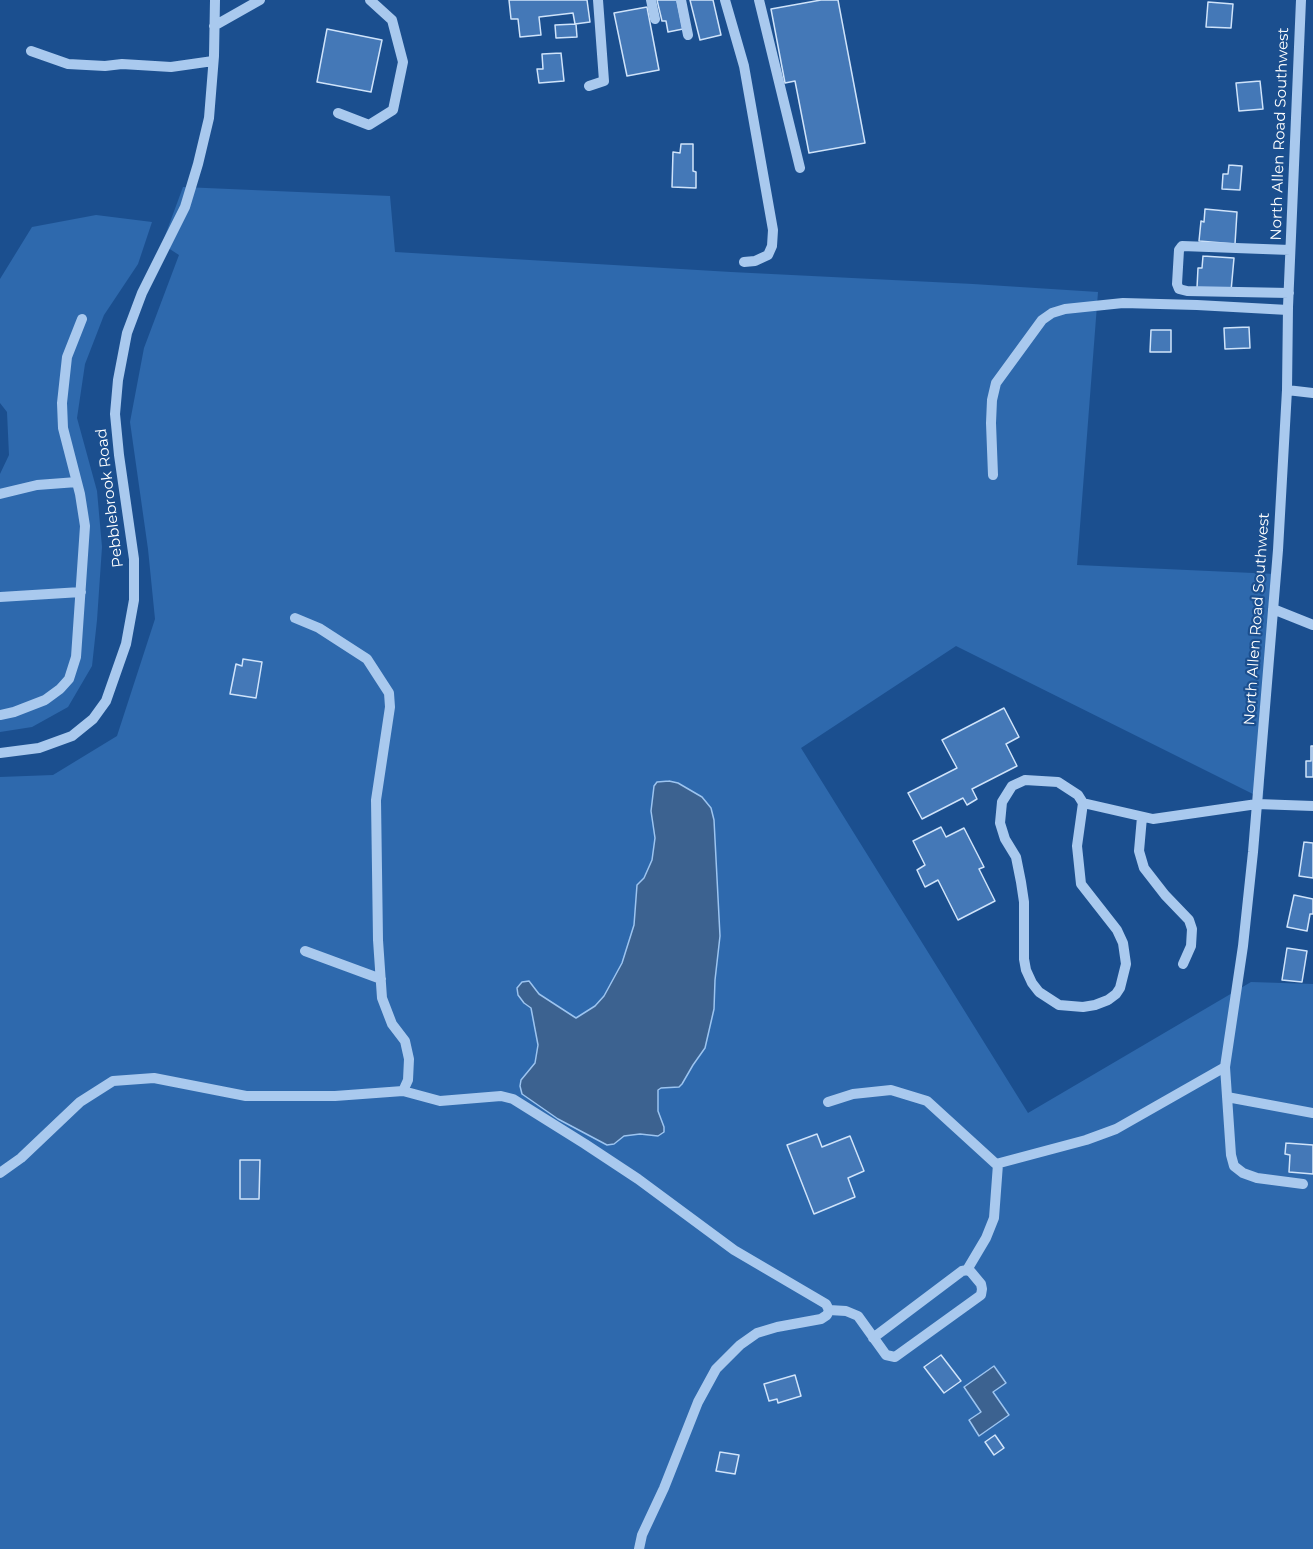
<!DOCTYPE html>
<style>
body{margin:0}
canvas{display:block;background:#1b4f8f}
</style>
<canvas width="1313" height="1549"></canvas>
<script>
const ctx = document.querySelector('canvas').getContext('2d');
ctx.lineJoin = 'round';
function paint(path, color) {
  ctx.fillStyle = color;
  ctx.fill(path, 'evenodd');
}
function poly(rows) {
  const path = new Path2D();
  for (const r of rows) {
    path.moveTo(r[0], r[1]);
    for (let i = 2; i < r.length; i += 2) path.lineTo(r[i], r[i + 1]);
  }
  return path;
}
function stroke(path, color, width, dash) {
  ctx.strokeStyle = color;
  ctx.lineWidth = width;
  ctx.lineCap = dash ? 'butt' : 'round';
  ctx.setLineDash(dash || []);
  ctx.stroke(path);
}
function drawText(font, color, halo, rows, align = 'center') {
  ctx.font = font + ' Montserrat,sans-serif';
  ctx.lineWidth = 4.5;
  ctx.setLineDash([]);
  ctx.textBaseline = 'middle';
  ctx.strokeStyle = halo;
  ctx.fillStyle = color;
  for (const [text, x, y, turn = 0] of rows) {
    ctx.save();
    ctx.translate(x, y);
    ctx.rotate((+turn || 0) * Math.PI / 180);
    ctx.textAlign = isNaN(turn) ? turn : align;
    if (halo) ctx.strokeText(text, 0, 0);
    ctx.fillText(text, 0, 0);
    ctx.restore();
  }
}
paint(poly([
 [183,187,390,196,395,252,731,272,973,284,1098,292,1077,565,1275,574,1263,799,956,646,801,748,1028,1113,1251,982,1313,984,1313,1549,0,1549,0,777,53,775,117,736,155,619,148,549,130,422,144,348,179,255,162,244],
 [96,215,152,222,138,264,104,315,85,364,77,418,97,491,102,547,97,620,92,666,68,707,32,727,0,732,0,474,9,455,7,412,0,403,0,279,32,227]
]), '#2e69ad');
const water = poly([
 [669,781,678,783,702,797,711,808,714,820,720,936,715,980,714,1009,705,1048,693,1065,682,1084,679,1087,661,1088,658,1090,658,1111,664,1127,664,1132,658,1136,640,1134,624,1136,614,1144,607,1145,558,1119,522,1094,520,1086,521,1080,535,1063,538,1045,531,1008,524,1003,518,995,517,988,522,982,529,981,539,994,576,1018,595,1006,604,996,622,963,634,925,637,885,644,878,652,860,655,838,651,811,654,786,657,782,669,781],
 [994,1366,1006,1383,993,1392,1009,1415,979,1436,969,1420,981,1412,964,1387,994,1366]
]);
paint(water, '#3c6290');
stroke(water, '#9cc4f0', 1.5);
const building = poly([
 [509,0,587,0,590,22,575,24,573,13,539,17,541,35,520,37,518,19,511,19,509,0],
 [657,0,677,0,683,29,668,32,666,21,662,21,657,0],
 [690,0,713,0,721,35,700,40,690,0],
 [821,0,838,0,865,143,809,153,795,81,785,83,771,9,821,0],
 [1208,2,1233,4,1231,28,1206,27,1208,2],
 [647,7,659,70,627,76,614,13,647,7],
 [576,24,577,37,556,38,555,25,576,24],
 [327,29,382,40,371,92,317,82,327,29],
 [561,53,564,81,539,83,537,69,543,69,542,54,561,53],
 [1260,81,1263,109,1239,111,1236,83,1260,81],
 [681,144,693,144,693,171,696,172,696,188,672,187,673,152,680,153,681,144],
 [1229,165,1242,166,1240,190,1222,189,1223,174,1228,174,1229,165],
 [1205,209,1237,212,1235,244,1199,241,1201,221,1204,222,1205,209],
 [1203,256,1234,258,1231,291,1197,288,1198,268,1202,268,1203,256],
 [1249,327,1250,348,1225,349,1224,328,1249,327],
 [1151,330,1171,330,1171,352,1150,352,1151,330],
 [243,659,262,662,256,698,230,694,236,664,242,666,243,659],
 [1004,708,1019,737,1006,744,1017,766,972,789,977,799,967,805,963,798,922,819,908,793,957,768,942,740,1004,708],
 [1311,746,1313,746,1313,777,1306,777,1306,761,1311,761,1311,746],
 [941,827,946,837,964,828,984,867,979,869,995,901,958,920,938,880,925,887,917,870,925,865,913,841,941,827],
 [1304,842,1313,843,1313,878,1299,876,1304,842],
 [1294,895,1313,899,1313,914,1310,914,1307,931,1287,927,1294,895],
 [1287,948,1307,951,1302,982,1282,980,1287,948],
 [817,1134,822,1147,850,1136,864,1171,848,1178,855,1197,814,1214,787,1145,817,1134],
 [1286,1143,1313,1145,1313,1174,1289,1172,1290,1155,1285,1154,1286,1143],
 [240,1160,260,1160,259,1199,240,1199,240,1160],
 [941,1355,961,1381,944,1393,924,1367,941,1355],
 [795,1375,801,1396,778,1403,777,1399,769,1401,764,1384,795,1375],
 [995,1435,1004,1448,994,1455,985,1442,995,1435],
 [720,1452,739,1455,735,1474,716,1471,720,1452]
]);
paint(building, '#4478b7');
stroke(building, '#cfe3fa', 1.5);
stroke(poly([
 [651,0,655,19],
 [681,0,688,35],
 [725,0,744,66,773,230,772,246,768,255,755,261,744,262],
 [759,0,800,168],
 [1301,0,1288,307,1287,390,1278,550,1253,852,1243,946,1225,1067,1231,1155,1234,1166,1243,1173,1257,1178,1303,1184],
 [214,26,260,0],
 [31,51,68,64,105,66,122,64,171,67,213,61],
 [589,86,604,81,598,0],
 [338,113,369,125,393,110,403,62,392,20,370,0],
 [1289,293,1187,291,1179,289,1177,284,1179,250,1182,246,1290,250],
 [1287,390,1313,393],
 [993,475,991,423,992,400,996,383,1042,320,1052,313,1065,309,1123,303,1197,305,1288,310],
 [0,494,37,485,77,482],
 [0,597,81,592],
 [1273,609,1313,625],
 [295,618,319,628,367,659,389,693,390,707,376,800,378,940,382,998,392,1024,405,1041,409,1059,408,1080,403,1091],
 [0,715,14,712,45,700,60,689,69,679,76,657,85,526,80,494,63,428,62,403,67,357,82,319],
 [0,753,39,748,72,736,93,719,106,701,126,644,134,600,134,559,119,455,115,414,118,380,127,333,142,293,185,207,198,164,209,118,214,56,215,0],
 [1025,780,1058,782,1078,795,1083,803,1077,846,1081,884,1117,930,1123,943,1126,964,1120,988,1116,994,1108,1000,1095,1005,1083,1007,1059,1005,1039,992,1032,983,1026,970,1024,959,1024,902,1021,882,1016,857,1005,839,1000,823,1002,802,1012,786,1025,780],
 [1083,803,1153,819,1257,804,1313,806],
 [1142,817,1139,851,1144,868,1165,895,1189,920,1192,929,1191,946,1183,964],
 [305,951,381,979],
 [1227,1097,1313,1113],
 [828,1102,853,1094,891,1090,927,1101,996,1164,1086,1140,1116,1129,1225,1067],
 [0,1173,21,1158,80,1102,113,1081,154,1078,246,1096,335,1096,403,1091,440,1101,501,1096,513,1099,585,1144,638,1179,734,1250,826,1304,829,1310,827,1315,821,1319,777,1327,757,1333,740,1345,716,1369,698,1402,664,1488,642,1535,639,1549],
 [967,1270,986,1238,994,1218,998,1164],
 [829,1310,846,1311,858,1316,886,1355,895,1357,981,1295,982,1289,981,1284,971,1272,967,1270,962,1271,873,1338]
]), '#a9c9ee', 10);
drawText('15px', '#fff', '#1b4f8f', [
 ["North Allen Road Southwest",1280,134,-88],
 ["Pebblebrook Road",110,498,-97],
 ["North Allen Road Southwest",1257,619,-86]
]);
</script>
